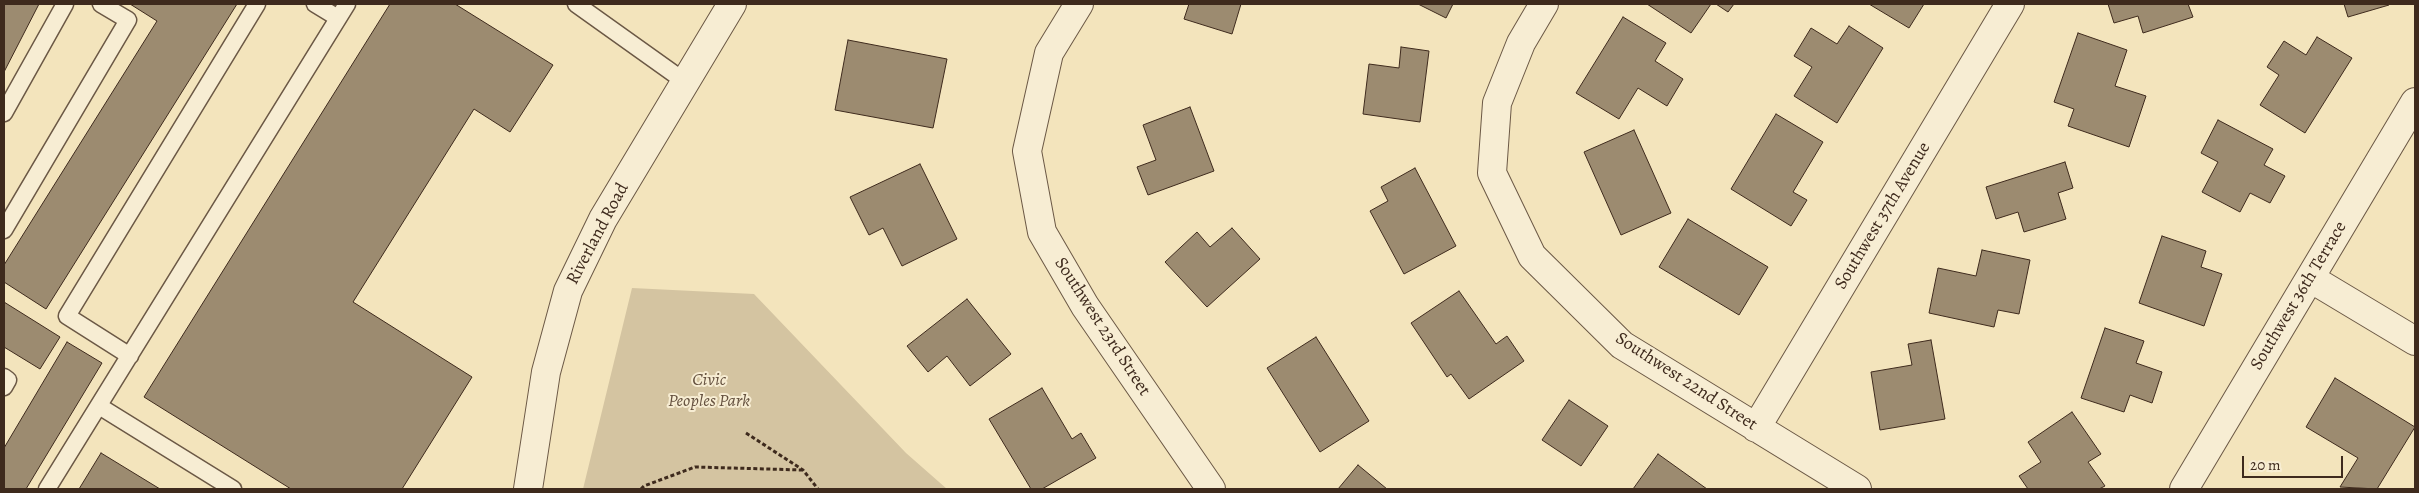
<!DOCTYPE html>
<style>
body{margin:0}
#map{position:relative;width:2419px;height:493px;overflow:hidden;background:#f3e4bc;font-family:Alegreya,serif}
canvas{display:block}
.frame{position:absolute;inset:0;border:5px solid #3e2a1d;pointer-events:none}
.scale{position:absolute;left:2242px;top:456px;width:101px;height:22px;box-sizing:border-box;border:2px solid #3e2a1d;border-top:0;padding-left:6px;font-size:15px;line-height:18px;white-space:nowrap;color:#3e2a1d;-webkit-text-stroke:4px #f7edd3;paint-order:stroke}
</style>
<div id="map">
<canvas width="2419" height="493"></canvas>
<div class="frame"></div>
<div class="scale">20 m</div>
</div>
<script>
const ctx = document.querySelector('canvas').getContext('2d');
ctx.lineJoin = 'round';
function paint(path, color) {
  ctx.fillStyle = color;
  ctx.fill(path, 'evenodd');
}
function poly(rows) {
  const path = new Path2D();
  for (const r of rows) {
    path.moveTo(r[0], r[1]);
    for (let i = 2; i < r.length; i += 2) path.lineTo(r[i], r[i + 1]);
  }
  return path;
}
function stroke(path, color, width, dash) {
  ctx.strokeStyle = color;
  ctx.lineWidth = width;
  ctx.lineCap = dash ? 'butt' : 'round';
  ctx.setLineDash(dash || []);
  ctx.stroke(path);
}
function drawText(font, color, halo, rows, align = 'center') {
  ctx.font = font + ' Alegreya,serif';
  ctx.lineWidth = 4;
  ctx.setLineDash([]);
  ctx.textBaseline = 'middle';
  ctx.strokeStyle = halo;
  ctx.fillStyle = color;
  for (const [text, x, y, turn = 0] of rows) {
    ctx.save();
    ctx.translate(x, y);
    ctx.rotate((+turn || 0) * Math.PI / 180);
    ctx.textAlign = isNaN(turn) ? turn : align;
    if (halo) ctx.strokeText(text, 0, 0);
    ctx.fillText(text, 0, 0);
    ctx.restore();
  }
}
paint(poly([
 [632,288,754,294,906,453,947,489,583,489]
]), '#d4c4a1');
const building = poly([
 [4,4,39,4,4,72,4,4],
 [130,4,237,4,46,309,4,282,4,265,157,21,130,4],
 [390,4,455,4,553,65,510,132,474,109,353,302,472,377,402,489,291,489,144,397,390,4],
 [1189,4,1241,4,1232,34,1184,19,1189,4],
 [1418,4,1453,4,1446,18,1418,4],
 [1647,4,1711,4,1691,33,1647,4],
 [1716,4,1734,4,1728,12,1716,4],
 [1869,4,1924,4,1909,28,1869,4],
 [2108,4,2188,4,2193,17,2143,33,2138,16,2114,23,2108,4],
 [2344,4,2389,4,2389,5,2348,17,2344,4],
 [1623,17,1666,43,1655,61,1683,79,1667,106,1638,88,1619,119,1576,93,1623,17],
 [1849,26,1883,48,1837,123,1794,96,1812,67,1794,56,1811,28,1837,44,1849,26],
 [2078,33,2127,50,2115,86,2146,96,2129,147,2068,126,2074,109,2054,102,2078,33],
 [2317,37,2352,58,2305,133,2260,105,2279,75,2267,67,2284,41,2306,55,2317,37],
 [848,40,947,59,933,128,835,110,848,40],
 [1401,47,1429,51,1420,122,1363,114,1369,64,1399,68,1401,47],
 [1190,107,1214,171,1148,195,1137,167,1156,160,1143,125,1190,107],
 [1776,114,1823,142,1793,192,1807,200,1791,226,1731,189,1776,114],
 [2218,120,2273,149,2264,165,2285,176,2270,203,2250,193,2240,212,2202,192,2218,162,2201,153,2218,120],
 [1634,130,1671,213,1621,235,1584,152,1634,130],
 [2065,162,2073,188,2058,193,2066,219,2024,232,2018,212,1996,219,1986,187,2065,162],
 [920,164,957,239,902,266,883,228,869,235,850,197,920,164],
 [1415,168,1456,246,1404,274,1370,211,1388,201,1381,187,1415,168],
 [1688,219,1768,267,1739,315,1659,267,1688,219],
 [1232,228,1260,259,1207,307,1165,262,1197,232,1210,247,1232,228],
 [2162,236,2206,251,2201,267,2222,274,2204,326,2139,303,2162,236],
 [1982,250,2030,260,2019,314,1998,310,1994,327,1929,313,1938,268,1976,276,1982,250],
 [1459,291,1496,344,1507,336,1524,361,1469,399,1451,374,1447,377,1411,323,1459,291],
 [967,299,1011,354,970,386,947,356,928,372,907,346,967,299],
 [4,302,60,337,40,369,4,347,4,302],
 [2105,328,2144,341,2136,363,2162,372,2152,403,2130,395,2124,412,2081,398,2105,328],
 [1316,337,1369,421,1320,452,1267,368,1316,337],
 [1931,340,1945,419,1880,430,1871,372,1912,365,1908,344,1931,340],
 [67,342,102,363,26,489,4,489,4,448,67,342],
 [2335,378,2415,427,2377,489,2340,487,2358,458,2306,427,2335,378],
 [1042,388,1072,439,1081,433,1096,458,1042,489,1031,489,989,419,1042,388],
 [1569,400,1608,426,1581,466,1542,440,1569,400],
 [2072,412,2101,454,2088,462,2105,486,2099,489,2028,489,2019,476,2041,462,2028,442,2072,412],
 [101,453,160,489,79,489,101,453],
 [1658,454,1707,489,1633,489,1658,454],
 [1358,465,1387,489,1338,489,1358,465]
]);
paint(building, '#9c8b70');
stroke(building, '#3e2a1d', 1);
const service = poly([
 [315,4,338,18],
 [576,4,684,81],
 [4,113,65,4],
 [4,230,128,20,101,4],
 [130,356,67,316,257,4],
 [4,377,8,380,4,387],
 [99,406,233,489],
 [47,489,347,4]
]);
const minor = poly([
 [1079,4,1049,53,1027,151,1042,232,1085,306,1211,489],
 [1544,4,1521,43,1497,103,1492,173,1532,256,1622,345,1857,489],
 [2310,278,2415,341],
 [1756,428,2010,4],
 [2184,489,2415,102]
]);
const tertiary = poly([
 [528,489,546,372,568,291,603,219,732,4]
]);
stroke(service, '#6b5845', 19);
stroke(minor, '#6b5845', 30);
stroke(tertiary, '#6b5845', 30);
stroke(poly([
 [746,433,803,470,818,489],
 [641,489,644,486,695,467,803,470]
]), '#3e2a1d', 3, [4, 2.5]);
stroke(service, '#f7edd3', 16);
stroke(minor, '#f7edd3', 28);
stroke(tertiary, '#f7edd3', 28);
drawText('18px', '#3e2a1d', '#f7edd3', [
 ["Southwest 37th Avenue",1883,216,-59],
 ["Riverland Road",598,234,-62],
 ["Southwest 36th Terrace",2299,296,-59],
 ["Southwest 23rd Street",1102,327,57],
 ["Southwest 22nd Street",1686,382,33]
]);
drawText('italic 18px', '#64503e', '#f7edd3', [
 ["Civic",709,381],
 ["Peoples Park",709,402]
]);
</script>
